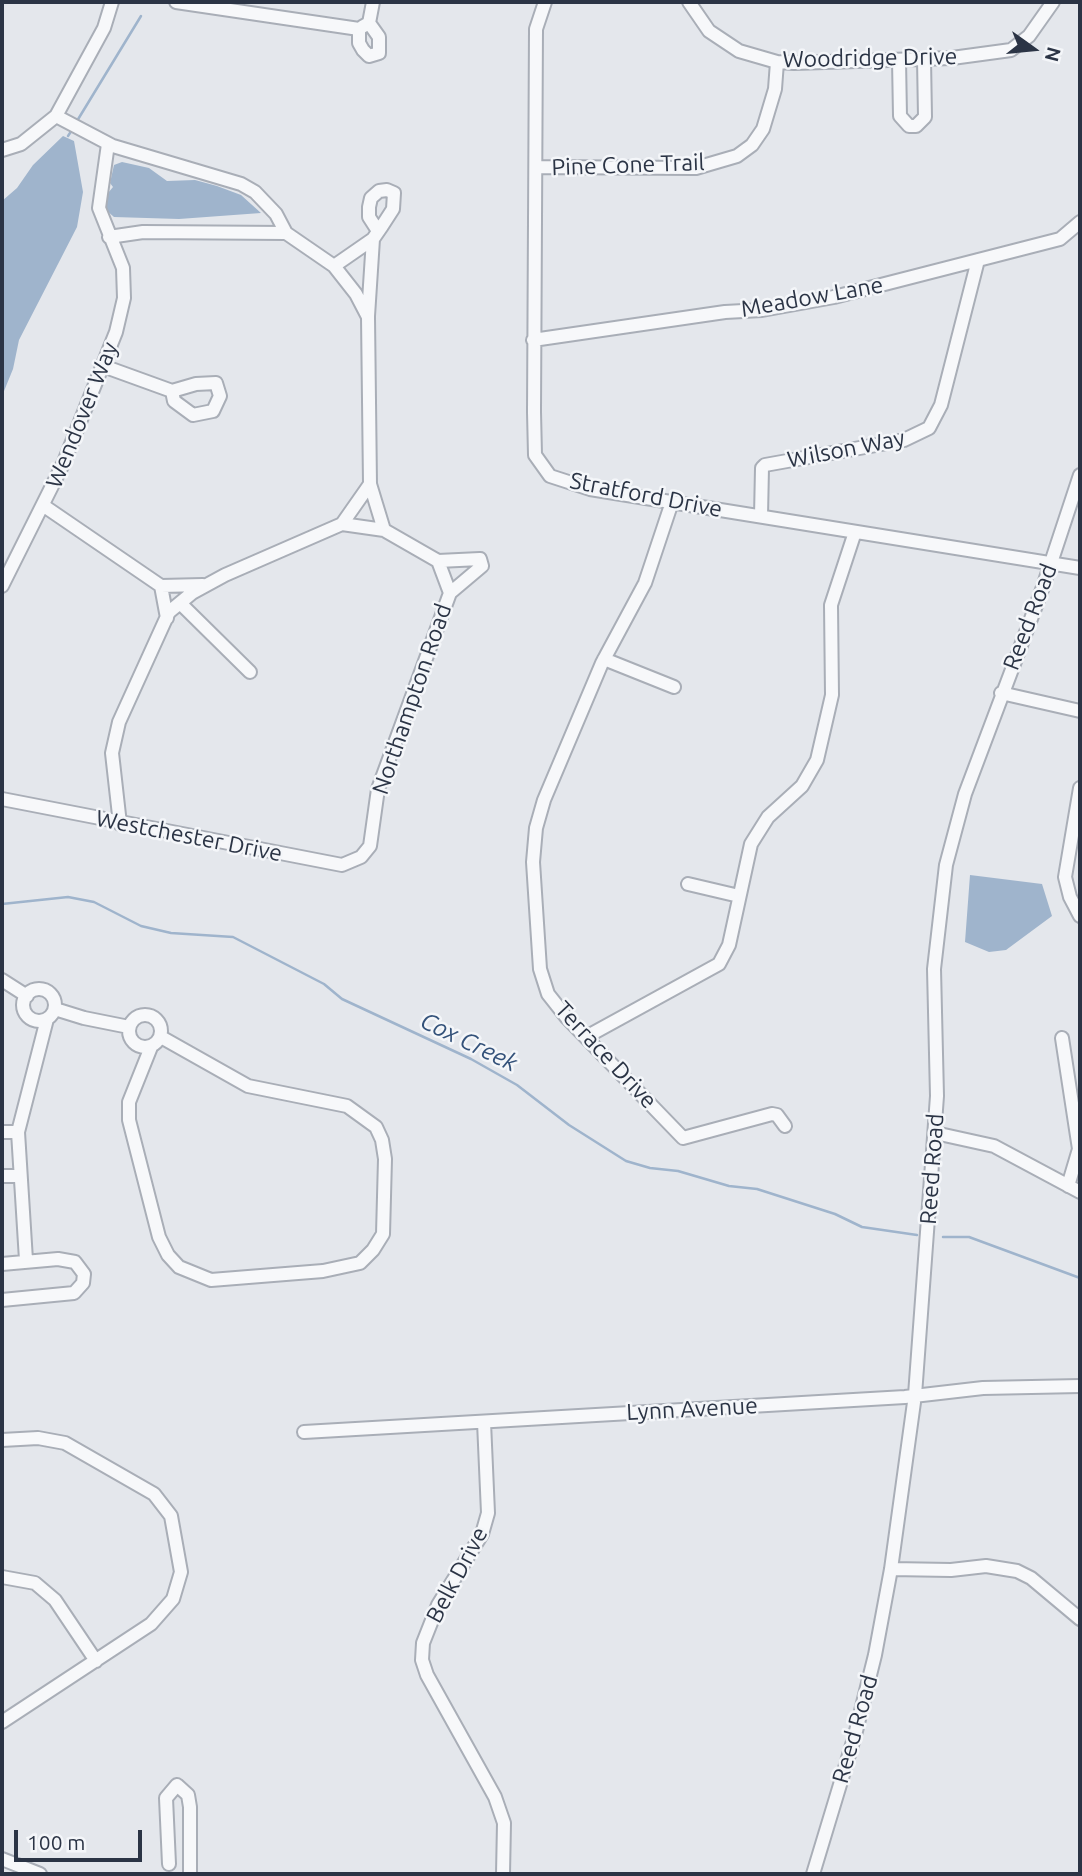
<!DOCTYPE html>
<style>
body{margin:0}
#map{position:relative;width:1082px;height:1876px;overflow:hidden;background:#e4e7ec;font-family:Ubuntu,sans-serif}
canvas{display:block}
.frame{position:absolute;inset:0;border:4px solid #2b3445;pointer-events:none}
.north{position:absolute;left:998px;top:14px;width:70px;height:70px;-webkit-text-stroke:5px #f4f6f9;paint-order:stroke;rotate:105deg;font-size:19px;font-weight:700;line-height:28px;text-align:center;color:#2b3445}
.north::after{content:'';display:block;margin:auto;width:24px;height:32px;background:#2b3445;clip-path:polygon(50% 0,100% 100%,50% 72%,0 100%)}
.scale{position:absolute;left:14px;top:1830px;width:128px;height:32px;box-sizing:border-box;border:4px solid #2b3445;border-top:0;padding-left:9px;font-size:21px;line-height:24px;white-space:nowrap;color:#2b3445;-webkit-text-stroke:5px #f4f6f9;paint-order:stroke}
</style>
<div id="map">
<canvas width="1082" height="1876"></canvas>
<div class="frame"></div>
<div class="north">N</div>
<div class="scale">100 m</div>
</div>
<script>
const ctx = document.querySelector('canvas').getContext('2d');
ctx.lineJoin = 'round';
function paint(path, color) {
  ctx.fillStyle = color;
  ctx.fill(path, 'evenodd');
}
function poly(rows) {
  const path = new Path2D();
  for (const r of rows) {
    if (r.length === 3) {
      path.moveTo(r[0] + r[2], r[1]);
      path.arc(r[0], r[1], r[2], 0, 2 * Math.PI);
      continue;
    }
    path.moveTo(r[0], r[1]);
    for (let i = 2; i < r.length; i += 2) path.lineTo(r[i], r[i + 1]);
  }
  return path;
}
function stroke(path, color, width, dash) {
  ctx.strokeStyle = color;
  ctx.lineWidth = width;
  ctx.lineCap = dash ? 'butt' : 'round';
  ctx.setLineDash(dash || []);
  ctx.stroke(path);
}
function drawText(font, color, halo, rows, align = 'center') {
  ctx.font = font + ' Ubuntu,sans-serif';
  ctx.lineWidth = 5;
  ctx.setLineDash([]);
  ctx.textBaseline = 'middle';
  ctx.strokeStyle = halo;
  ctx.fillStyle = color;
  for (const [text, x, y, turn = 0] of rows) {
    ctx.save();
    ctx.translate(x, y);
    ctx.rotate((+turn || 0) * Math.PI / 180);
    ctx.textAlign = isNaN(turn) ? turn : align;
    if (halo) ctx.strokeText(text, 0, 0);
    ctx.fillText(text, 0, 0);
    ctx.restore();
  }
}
paint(poly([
 [63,136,74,141,83,192,77,227,19,340,13,369,2,396,2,201,17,188,33,165],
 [122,162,149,168,167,181,195,180,217,186,241,195,261,213,179,219,114,217,106,210,108,193,113,187,110,183,114,165],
 [970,875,1042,884,1052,916,1006,950,989,952,965,942]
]), '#9fb4cc');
stroke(poly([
 [77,121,141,16],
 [68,136,72,130],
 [2,904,68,897,94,902,141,926,171,933,233,937,324,984,342,999,471,1059,517,1085,569,1125,626,1161,650,1168,678,1171,729,1186,757,1189,835,1214,862,1227,917,1235],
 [943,1237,969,1237,1080,1278]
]), '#9fb4cc', 2.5);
const minor = poly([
 [176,2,359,29],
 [545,2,536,29,534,412,535,455,550,476,590,489,1080,568],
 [689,2,709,31,739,51,777,62,794,63,952,58,1011,50,1029,36,1053,2],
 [362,27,369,23,373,2],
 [359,29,359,43,363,50,369,56,379,53,379,37,369,23],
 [899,60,900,116,909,126,916,126,925,117,924,59],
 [2,150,21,144,56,116,104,28,112,2],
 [536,167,696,168,737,156,752,145,763,129,775,89,777,62],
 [109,237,143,232,286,233],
 [373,239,382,226,393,209,394,193,387,190,379,191,371,198,369,207,369,217,378,231],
 [334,266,373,239,368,316],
 [533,340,725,312,762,310,834,297,1060,239,1080,222],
 [103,366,172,391],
 [216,383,220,396,213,411,193,415,174,401,172,391,196,384,216,383],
 [672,502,645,583,602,663,544,800,536,828,533,862,540,969,548,994,567,1018,683,1138,772,1114,777,1115,785,1126],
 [44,506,161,586,167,618],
 [761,516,762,468,765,465,904,440,929,428,941,405,978,260],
 [342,524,370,484],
 [438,561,480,559,482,566,450,593],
 [2,586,64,462,116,332,124,298,123,268,99,208,108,144],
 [161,586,203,585],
 [180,603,250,672],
 [604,659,674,687],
 [1001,693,1080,711],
 [1080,788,1065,877,1070,897,1080,916],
 [2,799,342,865,361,857,370,846,378,789,450,593,438,561,384,530,370,484,368,317,356,294,334,266,286,233,276,214,255,192,241,184,113,146,56,116],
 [120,824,112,753,119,722,169,612,192,593,225,575,342,524,384,530],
 [688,884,739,896],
 [2,980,27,996],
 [39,1005,16],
 [55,1009,84,1018,129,1027],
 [145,1031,16],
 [586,1037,719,964,729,945,751,844,768,817,802,786,817,760,832,695,831,605,855,532],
 [1062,1038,1079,1149,1068,1186],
 [151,1047,129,1102,129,1120,159,1237,168,1255,179,1267,211,1280,323,1271,360,1263,373,1250,383,1234,385,1159,382,1140,376,1127,347,1106,248,1086,161,1037],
 [2,1132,18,1132],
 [935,1133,994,1146,1080,1192],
 [2,1176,20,1176],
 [26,1260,18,1132,47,1019],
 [2,1264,58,1259,75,1262,84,1274,83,1283,74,1293,2,1300],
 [484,1422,488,1513,482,1534,438,1605,423,1643,422,1660,427,1675,495,1797,504,1823,503,1874],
 [304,1432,905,1397,983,1388,1080,1386],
 [2,1440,38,1438,65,1443,154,1494,171,1516,181,1572,173,1599,151,1624,2,1722],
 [891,1569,951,1570,986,1566,1017,1571,1031,1578,1080,1619],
 [2,1577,35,1583,55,1600,96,1661],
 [2,1859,40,1874],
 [169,1864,166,1798,177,1785,188,1795,190,1807,190,1874],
 [813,1874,855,1735,875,1655,891,1569,915,1395,937,1096,934,969,946,865,965,794,1043,587,1080,475]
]);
stroke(minor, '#a9aeb7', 16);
stroke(minor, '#f7f8fa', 12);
drawText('23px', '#2b3445', '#f4f6f9', [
 ["Woodridge Drive",870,58,-1],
 ["Pine Cone Trail",628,165,-2],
 ["Meadow Lane",812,297,-10],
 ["Wendover Way",82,415,-68],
 ["Wilson Way",846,449,-11],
 ["Stratford Drive",646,495,11],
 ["Reed Road",1030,617,-69],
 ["Northampton Road",412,699,-71],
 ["Westchester Drive",189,836,11],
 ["Terrace Drive",606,1055,47],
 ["Reed Road",932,1169,-86],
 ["Lynn Avenue",692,1409,-3],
 ["Belk Drive",457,1575,-62],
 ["Reed Road",855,1729,-74]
]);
drawText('italic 24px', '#34527a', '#f4f6f9', [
 ["Cox Creek",469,1042,26]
]);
</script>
